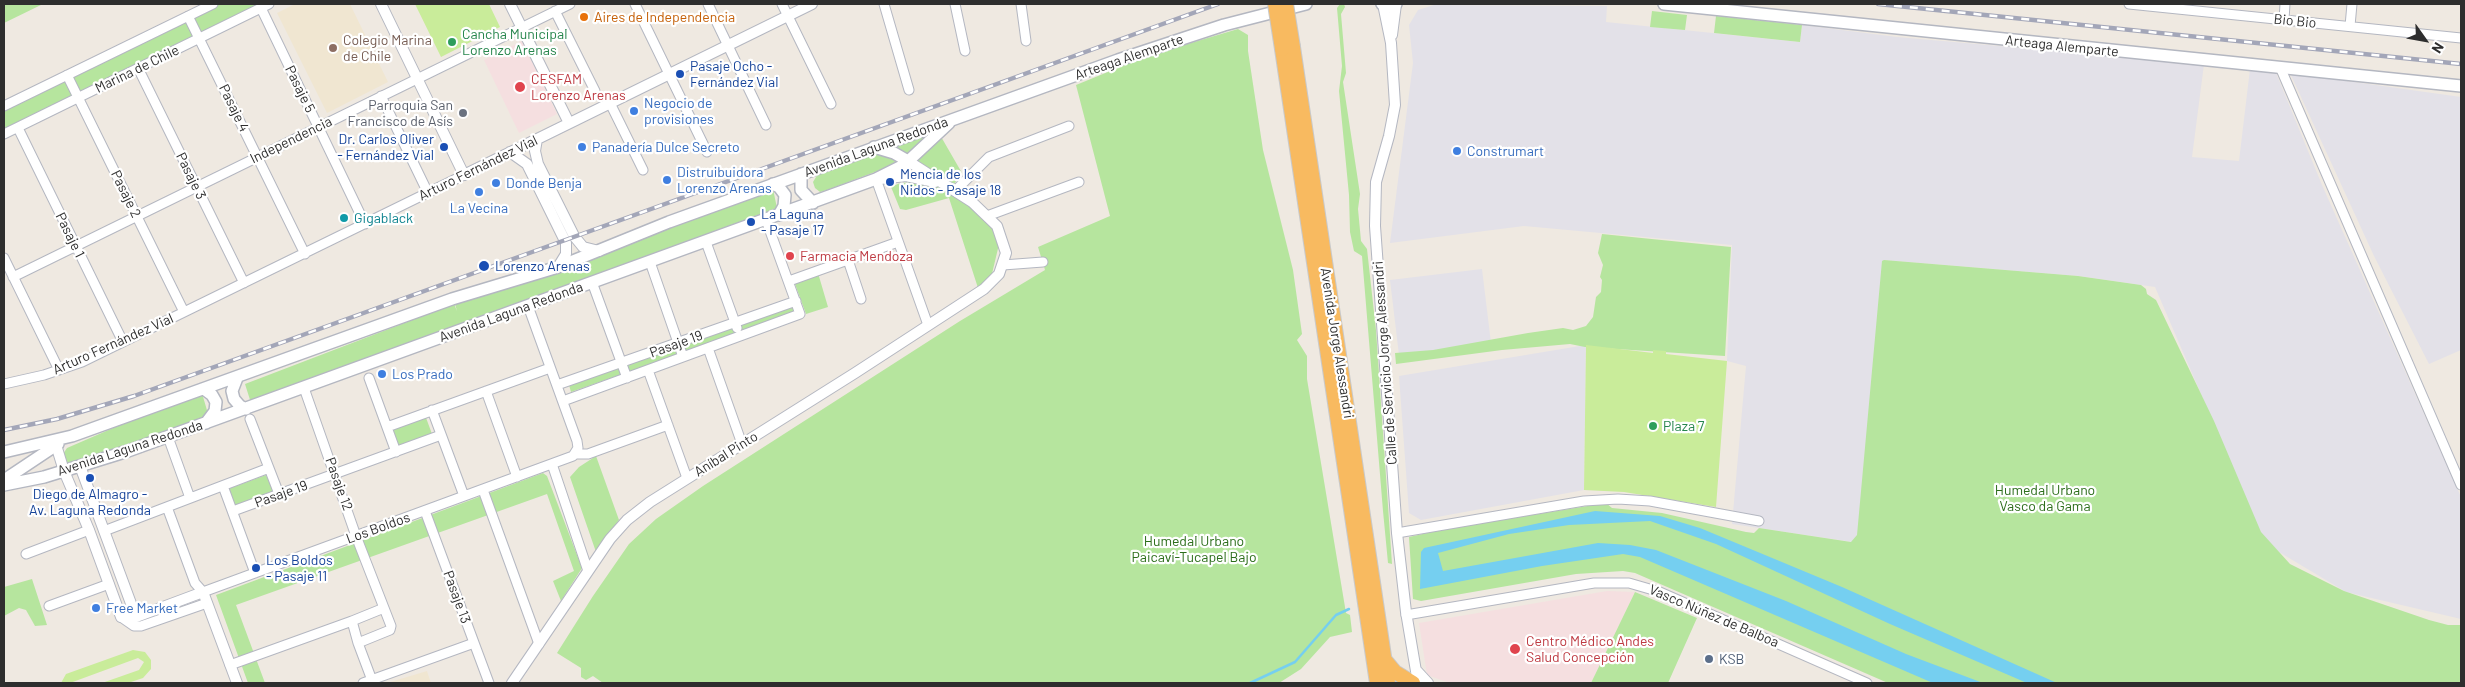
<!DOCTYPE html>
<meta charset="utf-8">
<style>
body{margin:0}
#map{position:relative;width:2465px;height:687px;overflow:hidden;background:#efe9e1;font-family:Barlow,sans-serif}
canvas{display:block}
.frame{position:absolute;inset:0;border:5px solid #2e2e2e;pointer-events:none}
.north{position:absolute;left:2400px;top:15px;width:50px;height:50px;-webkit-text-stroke:4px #fff;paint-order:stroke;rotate:122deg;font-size:14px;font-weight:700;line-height:20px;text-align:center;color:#2e2e2e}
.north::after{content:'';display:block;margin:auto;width:18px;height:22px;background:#2e2e2e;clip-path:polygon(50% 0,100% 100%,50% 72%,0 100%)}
</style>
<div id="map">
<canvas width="2465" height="687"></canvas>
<div class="frame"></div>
<div class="north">N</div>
</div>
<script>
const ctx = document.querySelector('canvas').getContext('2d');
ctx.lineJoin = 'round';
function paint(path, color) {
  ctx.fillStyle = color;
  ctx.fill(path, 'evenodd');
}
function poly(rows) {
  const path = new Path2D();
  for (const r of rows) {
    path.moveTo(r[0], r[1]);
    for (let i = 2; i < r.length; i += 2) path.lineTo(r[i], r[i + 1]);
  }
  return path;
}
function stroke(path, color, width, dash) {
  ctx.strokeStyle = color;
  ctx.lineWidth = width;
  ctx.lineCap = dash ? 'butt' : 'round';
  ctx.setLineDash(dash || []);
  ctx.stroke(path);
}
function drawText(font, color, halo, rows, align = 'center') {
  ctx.font = font + ' Barlow,sans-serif';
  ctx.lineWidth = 4.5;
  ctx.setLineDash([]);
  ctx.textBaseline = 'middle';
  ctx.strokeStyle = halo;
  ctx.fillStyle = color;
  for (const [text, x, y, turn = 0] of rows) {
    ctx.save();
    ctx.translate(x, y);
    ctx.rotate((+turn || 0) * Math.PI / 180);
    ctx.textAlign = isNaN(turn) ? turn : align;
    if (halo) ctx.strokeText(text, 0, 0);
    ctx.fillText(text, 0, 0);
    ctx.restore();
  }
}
paint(poly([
 [1434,5,1607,6,1606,22,1800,42,1802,25,1897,37,2204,64,2192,157,2239,161,2250,69,2276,73,2322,185,2461,497,2461,619,2346,592,2279,552,2261,534,2155,287,2078,276,1884,260,1859,543,1732,524,1746,366,1727,361,1732,245,1524,226,1390,243,1413,63,1409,25,1418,10],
 [2290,73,2461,97,2461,350,2429,364,2374,256],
 [1482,269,1491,343,1399,355,1390,280],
 [1586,345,1584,490,1421,520,1409,513,1399,376]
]), '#e3e1e8');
paint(poly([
 [295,4,350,4,388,82,327,113,277,13],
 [427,671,431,683,387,683]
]), '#f0e6d1');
paint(poly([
 [522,41,557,114,519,133,484,60],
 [1607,591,1635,592,1591,683,1450,683,1427,675,1419,623]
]), '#f5dfe0');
paint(poly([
 [4,4,43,4,4,23],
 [219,4,259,4,4,129,4,110],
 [1340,4,1344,4,1345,7,1341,14,1346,73,1343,82,1360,194,1358,209,1361,241,1367,249,1376,330,1392,564,1388,563,1383,511,1362,256,1354,251,1350,232,1349,195,1339,91,1342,66,1337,8],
 [1652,11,1687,15,1685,30,1650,27],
 [1716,16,1802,25,1800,42,1714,33],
 [1238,29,1248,35,1248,51,1263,150,1293,270,1302,334,1297,340,1307,356,1307,379,1346,613,1350,615,1352,632,1330,637,1301,669,1279,683,603,683,593,676,586,680,581,677,581,668,557,653,593,596,629,544,656,519,703,486,960,321,1045,270,1038,247,1110,216,1076,85,1147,56],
 [936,128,962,173,954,184,918,161,887,146],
 [883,151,898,159,891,166,827,190,820,192,815,188,813,182,819,172],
 [917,182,941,184,973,198,1000,240,991,278,978,288,949,198,906,210,900,209,891,187,900,183],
 [773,189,777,208,251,403,245,384,454,304,457,311,455,304,532,281],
 [1602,234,1731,247,1725,356,1585,347,1570,344,1502,350,1396,364,1395,353,1433,350,1528,333,1563,328,1573,330,1586,326,1593,317,1596,297,1601,292,1602,280,1600,277,1603,265,1598,253],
 [1884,260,2078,276,2141,285,2146,289,2147,294,2156,300,2214,421,2261,532,2290,564,2344,591,2429,620,2448,625,2461,625,2461,683,1888,683,1635,573,1623,571,1576,574,1421,601,1413,599,1409,537,1445,529,1606,503,1612,508,1662,513,1746,532,1754,533,1759,528,1851,542,1857,535,1882,261],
 [818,273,828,307,806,314,795,284],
 [796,305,799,312,571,392,569,385],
 [201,390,209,417,92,459,66,465,63,454,67,448],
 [425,415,432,434,395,448,388,428],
 [596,456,619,520,596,552,570,477,579,467],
 [543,473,547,476,582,568,561,601,553,581,574,571,547,494,236,605,265,683,248,683,216,595],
 [266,475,274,493,235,508,228,489],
 [32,579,47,625,35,626,26,610,19,608,4,616,4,587],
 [1635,592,1697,618,1668,683,1591,683]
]), '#b6e59e');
paint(poly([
 [415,4,489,4,500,27,441,57],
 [1586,345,1653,353,1653,350,1666,351,1666,354,1727,361,1716,507,1624,492,1584,490],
 [133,650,145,652,151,660,151,669,143,678,128,683,102,683,139,670,144,662,138,658,70,683,61,683,66,674]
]), '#c9ec9a');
paint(poly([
 [1595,511,1660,516,1700,528,1842,587,2057,683,2027,683,1890,624,1716,544,1650,521,1569,525,1509,534,1438,553,1443,571,1598,543,1630,545,1656,550,1786,601,1906,654,1983,683,1933,683,1640,557,1623,554,1542,566,1420,589,1421,552,1424,548]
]), '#75cff0');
stroke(poly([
 [1250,683,1295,662,1336,615,1349,609]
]), '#75cff0', 2.5);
const minor = poly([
 [635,4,707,152],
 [708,4,766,125],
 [782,4,831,104],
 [884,4,909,90],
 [955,4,965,51],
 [1021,4,1026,41],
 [2129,4,2461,38],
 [261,8,365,224],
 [555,11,595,91],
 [188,16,305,254],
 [2284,20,2285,4],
 [2350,26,2352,4],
 [2280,67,2461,485],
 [138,68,244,283],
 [67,75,184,312],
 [381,96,428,193],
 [610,103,643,170],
 [4,106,213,4],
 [18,128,123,342],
 [4,134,269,4],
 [876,179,928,325],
 [955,191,989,157,1069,126],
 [987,216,1079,182],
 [706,242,737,328],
 [4,258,59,370],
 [848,260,861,299],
 [650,262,683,357],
 [1003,265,1043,262],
 [13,277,570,4],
 [789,281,898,242],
 [592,282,627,378],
 [708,348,742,444],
 [648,370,687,478],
 [369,378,396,452],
 [4,384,44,375,82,362,464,175],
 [557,385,796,301],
 [304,388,356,536,391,626,390,630,358,643,352,621,384,608],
 [486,391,517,477],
 [563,401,800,314,766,220],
 [432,410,464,496],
 [250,419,279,494],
 [387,427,550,368],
 [168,437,190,498],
 [575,454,588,454,668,425],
 [552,464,588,571],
 [223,486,255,573],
 [483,490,539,644],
 [167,507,195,583,203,592,573,456,578,448,577,441,528,306],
 [233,511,441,435],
 [425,511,489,683],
 [104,531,269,468],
 [1397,533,1584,501,1618,499,1650,501,1759,521],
 [26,554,89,530],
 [49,606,109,584],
 [1406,615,1594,583,1629,583,1660,592,1867,683],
 [121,617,134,626,141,626,207,603],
 [358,643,373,683],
 [230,665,352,621],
 [363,683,474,643]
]);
const tertiary = poly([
 [381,4,464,175,812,4],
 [510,4,569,123],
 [1383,4,1391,43,1395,105,1389,136,1376,182,1375,226,1397,533,1406,612,1418,683],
 [1392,35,1396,4],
 [537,139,535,151,538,164,574,236,583,247,599,251],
 [510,152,527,164,566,243,566,254,558,267],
 [880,179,906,176,935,182],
 [56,445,64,471,89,530,121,617,136,617,203,592,237,683],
 [80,466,136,617],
 [1416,670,1428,683],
 [512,683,610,539,627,520,650,502,855,373,984,289,999,274,1006,253,997,226,972,202,908,161]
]);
const secondary = poly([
 [1382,4,1389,7,1396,4],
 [1664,4,2461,86],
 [874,147,894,153,908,161],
 [801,174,801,190,813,203],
 [773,184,779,187,785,195,784,206,779,215],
 [237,378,232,391,234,399,240,406,246,409],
 [204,389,212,395,216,402,215,411,206,423],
 [4,452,72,436,452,299,558,267,669,222,1118,60,1224,25,1306,4],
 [4,480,58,444],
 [4,485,44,477,128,451,876,179,904,165,949,123]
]);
const trunk = poly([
 [1293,47,1388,683],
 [1282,49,1377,683],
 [1385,660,1395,672,1413,683]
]);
stroke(minor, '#b4b7c1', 11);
stroke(tertiary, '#b4b7c1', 12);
stroke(secondary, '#b4b7c1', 14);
stroke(trunk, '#c9c9c9', 16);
stroke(minor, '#fff', 9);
stroke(tertiary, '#fff', 10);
stroke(secondary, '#fff', 11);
stroke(trunk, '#f8ba60', 14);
const rail = poly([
 [1878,4,2461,64],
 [4,430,57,419,134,396,1218,4]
]);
stroke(rail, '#a3a6b8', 4.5);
stroke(rail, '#fff', 2.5, [8]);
const trunkBridge = poly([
 [1275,4,1282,49],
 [1286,4,1293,47]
]);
stroke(trunkBridge, '#c9c9c9', 16, []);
stroke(trunkBridge, '#f8ba60', 14);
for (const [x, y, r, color] of [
 [584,17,5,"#e8710a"],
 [452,42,5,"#2e9e5b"],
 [333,48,5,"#8d6e63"],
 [680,74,5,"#1a4fb4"],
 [520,87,6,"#e0444e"],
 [634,111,5,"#3f7fe0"],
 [463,113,5,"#6b7280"],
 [444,147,5,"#1a4fb4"],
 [582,147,5,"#3f7fe0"],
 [1457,151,5,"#3f7fe0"],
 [667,180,5,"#3f7fe0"],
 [890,182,5,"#1a4fb4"],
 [496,183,5,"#3f7fe0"],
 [479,192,5,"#3f7fe0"],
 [344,218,5,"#0f9aa8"],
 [751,222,5,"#1a4fb4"],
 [790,256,5,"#e0444e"],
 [484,266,6,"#1a4fb4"],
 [382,374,5,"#3f7fe0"],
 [1653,426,5,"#2e9e5b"],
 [90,478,5,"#1a4fb4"],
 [256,568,5,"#1a4fb4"],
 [96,608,5,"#3f7fe0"],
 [1515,649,6,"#e0444e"],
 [1709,659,5,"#5c6f8a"]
]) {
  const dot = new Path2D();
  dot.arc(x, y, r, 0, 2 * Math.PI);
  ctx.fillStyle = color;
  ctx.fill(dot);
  stroke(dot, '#fff', 2);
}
drawText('14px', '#c56008', '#fff', [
 ["Aires de Independencia",594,17]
], 'left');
drawText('14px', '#2e2e2e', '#fff', [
 ["Bio Bio",2295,21,6],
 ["Arteaga Alemparte",2062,46,6],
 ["Arteaga Alemparte",1129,57,-19],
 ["Marina de Chile",137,69,-26],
 ["Pasaje 5",300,89,64],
 ["Pasaje 4",234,108,64],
 ["Independencia",291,140,-26],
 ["Avenida Laguna Redonda",876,147,-20],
 ["Arturo Fernández Vial",478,168,-26],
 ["Pasaje 3",191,176,64],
 ["Pasaje 2",126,194,64],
 ["Pasaje 1",70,235,64],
 ["Avenida Laguna Redonda",511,312,-20],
 ["Avenida Jorge Alessandri",1337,343,81],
 ["Arturo Fernández Vial",113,344,-24],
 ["Pasaje 19",676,344,-20],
 ["Calle de Servicio Jorge Alessandri",1385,363,-94],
 ["Avenida Laguna Redonda",130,448,-18],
 ["Aníbal Pinto",726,454,-32],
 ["Pasaje 12",339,484,70],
 ["Pasaje 19",281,494,-20],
 ["Los Boldos",378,528,-20],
 ["Pasaje 13",457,597,70],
 ["Vasco Núñez de Balboa",1714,616,23]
]);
drawText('14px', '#27864d', '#fff', [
 ["Cancha Municipal",462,34],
 ["Lorenzo Arenas",462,50],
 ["Plaza 7",1663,426]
], 'left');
drawText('14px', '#785e54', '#fff', [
 ["Colegio Marina",343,40],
 ["de Chile",343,56]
], 'left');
drawText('14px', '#164399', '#fff', [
 ["Pasaje Ocho -",690,66],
 ["Fernández Vial",690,82],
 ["Dr. Carlos Oliver",434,139,"right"],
 ["- Fernández Vial",434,155,"right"],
 ["Mencia de los",900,174],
 ["Nidos - Pasaje 18",900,190],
 ["La Laguna",761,214],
 ["- Pasaje 17",761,230],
 ["Lorenzo Arenas",495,266],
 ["Diego de Almagro -",90,494,"center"],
 ["Av. Laguna Redonda",90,510,"center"],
 ["Los Boldos",266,560],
 ["- Pasaje 11",266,576]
], 'left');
drawText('14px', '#be3a42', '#fff', [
 ["CESFAM",531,79],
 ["Lorenzo Arenas",531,95],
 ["Farmacia Mendoza",800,256],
 ["Centro Médico Andes",1526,641],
 ["Salud Concepción",1526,657]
], 'left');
drawText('14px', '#366cbe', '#fff', [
 ["Negocio de",644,103],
 ["provisiones",644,119],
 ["Panadería Dulce Secreto",592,147],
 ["Construmart",1467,151],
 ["Distruibuidora",677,172],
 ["Lorenzo Arenas",677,188],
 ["Donde Benja",506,183],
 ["La Vecina",479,208,"center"],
 ["Los Prado",392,374],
 ["Free Market",106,608]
], 'left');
drawText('14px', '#5b616d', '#fff', [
 ["Parroquia San",453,105],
 ["Francisco de Asís",453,121]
], 'right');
drawText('14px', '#0d838f', '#fff', [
 ["Gigablack",354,218]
], 'left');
drawText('14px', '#2c6e1b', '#fff', [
 ["Humedal Urbano",2045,490],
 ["Vasco da Gama",2045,506],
 ["Humedal Urbano",1194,541],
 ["Paicaví-Tucapel Bajo",1194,557]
]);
drawText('14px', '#4e5e75', '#fff', [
 ["KSB",1719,659]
], 'left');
</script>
